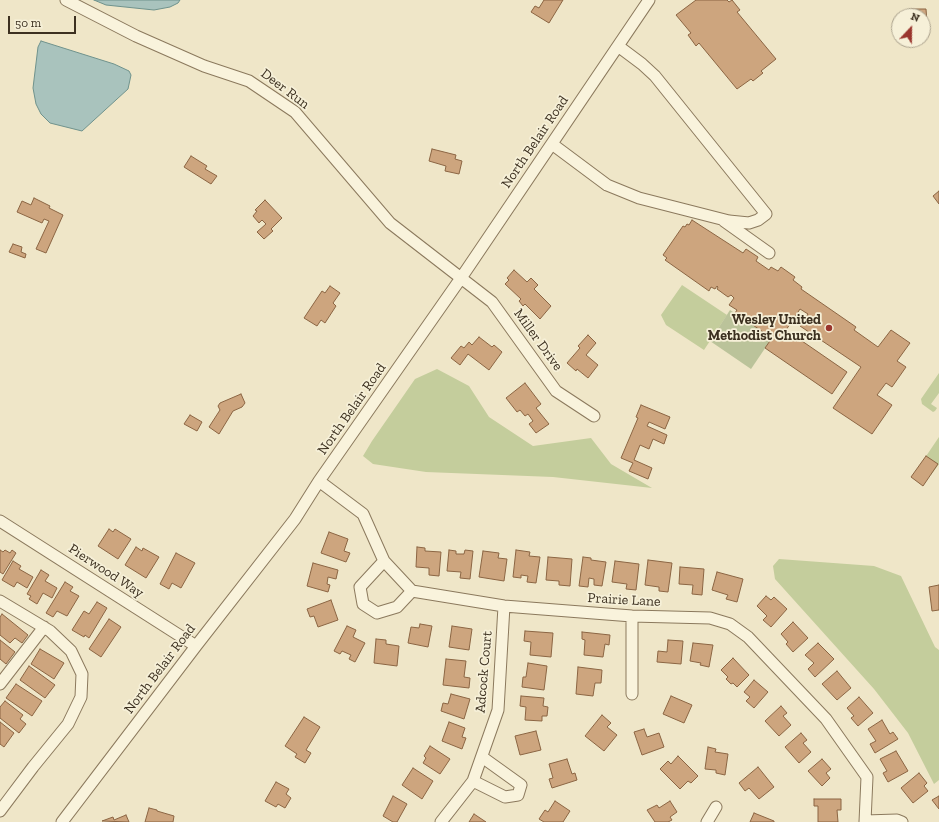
<!DOCTYPE html>
<style>
body{margin:0}
#map{position:relative;width:939px;height:822px;overflow:hidden;background:#efe6c8;font-family:"Zilla Slab",serif}
canvas{display:block}
.north{position:absolute;left:891px;top:8px;width:40px;height:40px;box-sizing:border-box;background:#f6f0d8;border:1px solid #aca38e;border-radius:50%;rotate:22deg;font-size:11px;font-weight:700;line-height:16px;text-align:center;color:#3c3020}
.north::after{content:'';display:block;margin:auto;width:14px;height:18px;background:#9a352d;clip-path:polygon(50% 0,100% 100%,50% 72%,0 100%)}
.scale{position:absolute;left:8px;top:16px;width:68px;height:18px;box-sizing:border-box;border:2px solid #3c3020;border-top:0;padding-left:5px;font-size:12px;line-height:14px;white-space:nowrap;color:#3c3020;-webkit-text-stroke:3px #f6f0d8;paint-order:stroke}
</style>
<div id="map">
<canvas width="939" height="822"></canvas>
<div class="north">N</div>
<div class="scale">50 m</div>
</div>
<script>
const ctx = document.querySelector('canvas').getContext('2d');
ctx.lineJoin = 'round';
function paint(path, color) {
  ctx.fillStyle = color;
  ctx.fill(path, 'evenodd');
}
function poly(rows) {
  const path = new Path2D();
  for (const r of rows) {
    path.moveTo(r[0], r[1]);
    for (let i = 2; i < r.length; i += 2) path.lineTo(r[i], r[i + 1]);
  }
  return path;
}
function stroke(path, color, width, dash) {
  ctx.strokeStyle = color;
  ctx.lineWidth = width;
  ctx.lineCap = dash ? 'butt' : 'round';
  ctx.setLineDash(dash || []);
  ctx.stroke(path);
}
function drawText(font, color, halo, rows, align = 'center') {
  ctx.font = font + ' "Zilla Slab",serif';
  ctx.lineWidth = 3.5;
  ctx.setLineDash([]);
  ctx.textBaseline = 'middle';
  ctx.strokeStyle = halo;
  ctx.fillStyle = color;
  for (const [text, x, y, turn = 0] of rows) {
    ctx.save();
    ctx.translate(x, y);
    ctx.rotate((+turn || 0) * Math.PI / 180);
    ctx.textAlign = isNaN(turn) ? turn : align;
    if (halo) ctx.strokeText(text, 0, 0);
    ctx.fillText(text, 0, 0);
    ctx.restore();
  }
}
paint(poly([
 [682,285,727,315,704,350,666,325,661,315],
 [437,369,469,386,489,417,533,446,591,438,611,464,652,488,553,477,426,472,373,464,363,456,372,441,415,379],
 [939,373,939,393,931,404,937,408,935,411,933,412,922,404,921,399],
 [939,437,939,464,931,475,918,468],
 [779,559,874,566,901,576,935,647,939,650,939,780,934,784,908,733,874,689,775,579,773,566]
]), '#c4cd9c');
paint(poly([
 [730,310,772,338,751,369,710,341]
]), '#bbc39a');
const water = poly([
 [94,0,180,0,178,3,170,7,154,10,106,5,94,0],
 [41,41,114,64,129,71,131,75,128,89,82,131,50,123,41,114,36,104,33,88,38,47,41,41]
]);
paint(water, '#a9c3bd');
stroke(water, '#6f928c', 1);
const building = poly([
 [544,0,563,0,549,23,531,12,535,6,539,8,544,0],
 [696,0,727,0,729,2,732,0,740,10,737,12,776,59,761,71,763,73,753,81,751,79,737,89,699,43,696,46,688,35,691,33,676,15,696,0],
 [911,9,926,9,928,35,923,36,923,16,911,16,911,9],
 [432,149,456,155,455,159,462,161,459,174,445,171,446,166,429,161,432,149],
 [191,156,207,166,205,169,217,176,211,184,184,167,191,156],
 [939,191,939,204,933,196,939,191],
 [34,198,50,206,49,208,63,215,46,253,36,249,49,221,44,219,42,223,17,212,22,201,31,205,34,198],
 [265,200,282,218,271,229,273,231,264,239,257,232,266,224,262,220,259,223,253,216,257,211,255,210,265,200],
 [692,220,743,253,746,249,758,257,756,261,769,270,771,267,778,271,781,267,795,277,793,280,802,287,801,289,856,327,854,330,878,347,891,330,910,343,897,361,906,367,892,387,886,383,877,395,892,405,872,434,833,408,861,367,800,326,808,314,800,309,786,330,847,372,832,394,765,348,772,338,735,313,737,310,729,305,734,298,731,295,728,297,717,289,718,287,717,286,715,289,711,287,709,291,665,260,667,258,663,255,683,226,685,227,687,224,689,225,692,220],
 [13,244,22,247,21,252,26,254,25,258,9,252,13,244],
 [514,270,527,282,531,278,538,285,534,289,551,306,540,319,525,304,523,306,519,301,521,299,505,284,509,280,507,278,514,270],
 [330,286,340,293,333,303,336,306,325,323,321,320,317,326,304,318,322,291,325,293,330,286],
 [588,335,596,343,586,355,598,365,588,378,577,369,576,371,567,363,580,348,578,346,588,335],
 [479,337,492,347,494,345,502,352,489,370,468,354,460,365,451,358,461,346,464,348,469,342,472,345,479,337],
 [525,383,541,404,536,408,549,424,536,433,529,424,533,421,528,414,525,416,520,410,517,412,506,398,525,383],
 [241,394,245,403,242,407,233,411,219,434,209,427,220,410,218,406,220,403,241,394],
 [641,405,670,417,665,429,649,422,647,426,667,435,664,444,653,439,649,449,640,445,634,460,652,468,648,479,629,471,633,463,621,458,638,418,636,417,641,405],
 [190,415,202,422,197,431,184,424,190,415],
 [926,456,938,464,923,486,911,477,926,456],
 [109,529,113,532,115,529,131,539,118,559,98,546,109,529],
 [329,532,348,539,344,551,350,553,346,562,321,553,329,532],
 [136,547,142,551,143,548,159,557,146,578,125,565,136,547],
 [417,547,425,548,425,551,441,552,439,576,429,575,429,568,416,567,417,547],
 [0,550,3,552,5,550,10,553,12,550,16,553,3,574,0,572,0,550],
 [449,550,456,551,456,554,464,554,465,550,473,551,470,579,460,578,461,572,447,571,449,550],
 [516,550,530,552,529,556,540,557,536,583,527,582,528,576,521,575,521,578,513,577,516,550],
 [483,551,499,553,498,558,507,559,504,581,479,577,483,551],
 [176,553,195,563,181,588,172,583,169,589,160,584,176,553],
 [548,557,572,559,570,586,559,585,559,581,546,580,548,557],
 [583,557,591,558,591,560,606,562,602,586,594,585,594,579,589,578,588,587,579,586,583,557],
 [648,560,672,563,668,592,659,591,659,587,645,585,648,560],
 [13,561,21,566,19,569,33,577,27,588,17,582,14,587,2,580,13,561],
 [615,561,639,564,636,590,626,589,627,584,612,582,615,561],
 [313,563,338,570,336,579,328,577,327,584,330,585,328,592,307,586,313,563],
 [680,567,704,569,702,595,692,594,693,585,679,584,680,567],
 [41,570,49,575,45,581,57,588,52,598,43,593,37,604,29,599,31,596,27,594,41,570],
 [717,572,743,579,737,602,726,599,728,595,712,590,717,572],
 [65,582,73,587,70,591,79,596,67,616,57,611,53,617,46,613,65,582],
 [939,585,939,610,932,611,929,587,939,585],
 [766,596,771,600,774,597,787,609,771,627,763,620,767,616,757,606,766,596],
 [331,600,338,620,318,627,314,616,310,617,307,609,331,600],
 [97,602,107,608,89,638,85,635,84,637,72,630,84,611,89,614,97,602],
 [2,614,28,635,22,643,15,638,10,643,0,635,0,617,2,614],
 [109,619,121,627,101,657,89,649,109,619],
 [793,622,808,638,793,652,786,644,788,642,781,634,793,622],
 [420,624,432,626,428,647,408,643,411,627,419,628,420,624],
 [347,626,356,630,353,637,365,643,355,662,349,659,351,655,342,651,340,654,334,651,347,626],
 [452,626,472,629,469,650,449,647,452,626],
 [525,631,553,633,551,657,530,655,531,642,524,641,525,631],
 [582,632,610,635,609,645,605,644,603,657,584,655,585,640,582,639,582,632],
 [376,639,386,640,386,644,399,646,397,666,374,663,376,639],
 [0,640,15,652,6,664,0,659,0,640],
 [668,640,683,641,681,664,657,662,658,651,667,652,668,640],
 [693,643,713,645,709,667,700,665,701,663,690,661,693,643],
 [818,643,834,659,815,677,808,669,814,663,805,655,818,643],
 [40,649,64,663,54,679,31,664,40,649],
 [733,658,749,675,737,687,733,683,731,684,726,679,728,677,721,670,733,658],
 [446,659,466,661,464,677,470,678,469,688,443,685,446,659],
 [528,663,547,666,544,690,522,687,523,677,526,677,528,663],
 [29,666,55,685,45,698,20,680,29,666],
 [578,667,602,670,601,683,595,683,593,696,576,694,578,667],
 [837,671,851,688,837,700,822,684,837,671],
 [754,680,768,692,754,708,746,701,750,697,744,692,754,680],
 [16,684,42,701,32,716,6,698,16,684],
 [451,694,470,699,464,719,441,711,443,703,448,704,451,694],
 [521,696,544,698,543,706,548,707,547,716,542,716,542,721,525,720,526,707,520,706,521,696],
 [671,696,692,705,684,723,663,714,671,696],
 [859,697,873,713,858,726,851,718,854,716,847,708,859,697],
 [5,701,23,715,20,719,26,724,19,733,0,718,0,707,5,701],
 [781,706,787,713,783,716,791,725,779,736,765,721,781,706],
 [602,715,611,723,607,727,617,735,604,751,585,736,602,715],
 [304,717,320,727,306,750,311,753,305,763,295,757,297,754,285,746,304,717],
 [882,720,890,734,893,732,898,739,875,753,870,744,876,741,868,729,882,720],
 [0,722,14,733,4,747,0,744,0,722],
 [449,722,465,728,462,737,466,738,462,749,442,741,449,722],
 [644,729,647,737,659,733,664,747,642,755,634,732,644,729],
 [536,731,541,750,520,755,515,736,536,731],
 [801,733,807,740,803,743,811,752,799,763,785,747,801,733],
 [430,746,450,759,440,774,423,763,426,758,424,756,430,746],
 [708,747,716,749,715,752,728,754,725,775,716,773,716,770,705,769,708,747],
 [896,751,908,771,888,782,883,773,887,771,880,759,896,751],
 [678,756,698,776,691,783,688,781,680,789,660,769,668,761,671,764,678,756],
 [567,759,572,774,575,773,577,780,552,788,549,779,553,778,549,764,567,759],
 [822,759,831,769,826,773,830,778,822,786,808,771,822,759],
 [758,767,774,787,759,799,749,788,745,791,739,783,758,767],
 [413,768,433,781,422,799,402,785,413,768],
 [919,773,927,783,924,786,928,791,913,803,901,788,919,773],
 [276,782,289,789,286,794,291,798,285,808,278,804,276,807,265,801,276,782],
 [393,796,407,804,397,822,393,822,383,816,393,796],
 [939,796,939,809,932,800,939,796],
 [814,799,841,799,841,810,837,810,838,822,818,822,818,806,814,806,814,799],
 [555,801,570,811,563,822,544,822,539,819,545,810,548,812,555,801],
 [670,801,677,812,670,817,672,820,668,822,655,822,647,810,657,805,659,808,670,801],
 [149,808,157,810,157,811,174,816,173,822,145,822,149,808],
 [754,813,774,821,774,822,750,822,754,813],
 [474,814,486,822,469,822,474,814],
 [126,815,129,822,102,821,113,817,114,820,126,815]
]);
paint(building, '#cda57e');
stroke(building, '#8b6543', 1);
const minor = poly([
 [66,0,136,36,204,66,249,81,295,112,390,223,492,302,556,391,594,416],
 [552,144,607,185,639,198,729,221,749,223,758,220,766,214,655,76,642,64,618,46],
 [724,221,769,253],
 [319,481,363,514,384,561,412,591,504,606,632,616,710,618,730,624,748,637,826,719,867,777,865,822],
 [0,521,196,646],
 [384,561,360,587,363,604,377,613,397,607,412,591],
 [0,601,50,631,71,651,82,674,81,697,68,724,33,767,0,811],
 [0,684,44,627],
 [632,694,632,616],
 [473,781,505,797,518,795,521,785,482,757],
 [865,821,897,820,902,822],
 [62,822,196,646,295,519,319,481,461,278,649,0],
 [441,822,473,781,498,710,504,606],
 [707,822,716,807]
]);
stroke(minor, '#8b795d', 13);
stroke(minor, '#f9f3dc', 11);
for (const [x, y, r, color] of [
 [829,328,4,"#9a352d"]
]) {
  const dot = new Path2D();
  dot.arc(x, y, r, 0, 2 * Math.PI);
  ctx.fillStyle = color;
  ctx.fill(dot);
  stroke(dot, '#f6f0d8', 1.5);
}
drawText('14px', '#3c3020', '#f6f0d8', [
 ["Deer Run",285,89,37],
 ["North Belair Road",535,142,-56],
 ["Miller Drive",538,340,54],
 ["North Belair Road",352,409,-55],
 ["Pierwood Way",106,571,33],
 ["Prairie Lane",624,600,3],
 ["North Belair Road",160,669,-53],
 ["Adcock Court",484,672,-85]
]);
drawText('bold 14px', '#3c3020', '#f6f0d8', [
 ["Wesley United",821,320],
 ["Methodist Church",821,336]
], 'right');
</script>
